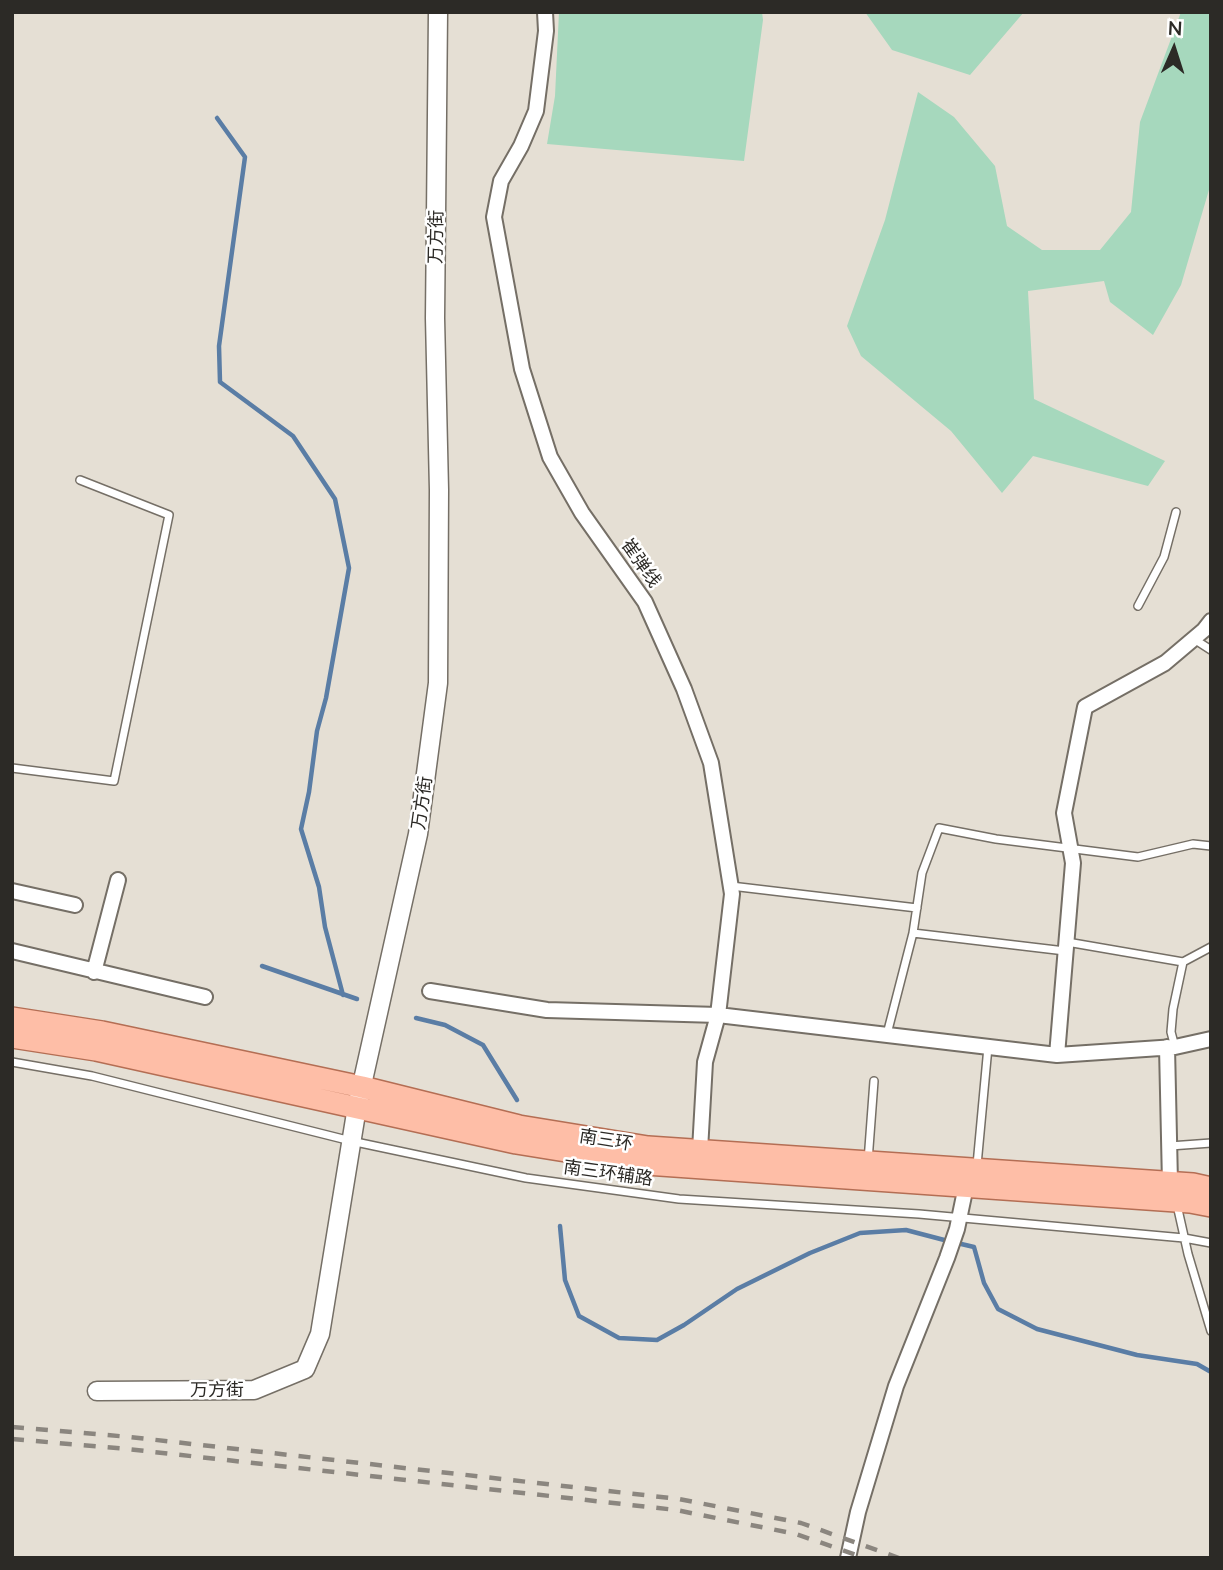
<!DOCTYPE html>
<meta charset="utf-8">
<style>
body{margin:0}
#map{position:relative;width:1223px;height:1570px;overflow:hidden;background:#e5dfd4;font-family:Lato,sans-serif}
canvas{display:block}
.frame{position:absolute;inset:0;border:14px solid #2c2a26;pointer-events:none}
.north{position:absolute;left:1139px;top:14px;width:70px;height:70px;-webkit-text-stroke:5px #fff;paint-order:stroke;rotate:3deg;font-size:19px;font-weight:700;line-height:28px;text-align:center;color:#2c2a26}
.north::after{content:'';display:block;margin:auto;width:24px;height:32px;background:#2c2a26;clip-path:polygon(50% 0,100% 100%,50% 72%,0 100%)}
</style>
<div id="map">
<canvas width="1223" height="1570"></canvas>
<div class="frame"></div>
<div class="north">N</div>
</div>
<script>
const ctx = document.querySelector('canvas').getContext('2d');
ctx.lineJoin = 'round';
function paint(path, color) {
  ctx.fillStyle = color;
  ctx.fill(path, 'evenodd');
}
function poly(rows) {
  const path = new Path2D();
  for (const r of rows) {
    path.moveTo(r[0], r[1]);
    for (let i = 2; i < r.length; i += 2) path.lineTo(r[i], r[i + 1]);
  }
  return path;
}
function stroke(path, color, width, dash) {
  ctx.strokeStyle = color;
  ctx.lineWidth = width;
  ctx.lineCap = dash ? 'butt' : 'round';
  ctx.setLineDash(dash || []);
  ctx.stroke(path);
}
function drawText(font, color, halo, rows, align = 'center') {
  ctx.font = font + ' Lato,"Noto Sans SC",sans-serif';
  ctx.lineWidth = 5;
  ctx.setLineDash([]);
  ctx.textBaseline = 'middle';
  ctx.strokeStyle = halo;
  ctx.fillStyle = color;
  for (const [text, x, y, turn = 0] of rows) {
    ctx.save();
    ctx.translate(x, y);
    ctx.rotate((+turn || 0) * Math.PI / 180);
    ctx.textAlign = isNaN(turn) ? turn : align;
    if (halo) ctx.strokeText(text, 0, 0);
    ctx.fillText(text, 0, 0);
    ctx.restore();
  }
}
paint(poly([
 [559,12,762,12,763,20,744,161,547,144,555,96],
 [865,12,1024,12,970,75,892,50],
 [1181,12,1211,12,1211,183,1181,285,1153,335,1110,302,1104,281,1028,291,1034,399,1165,461,1148,486,1033,456,1002,493,951,431,861,356,847,326,885,220,918,92,954,117,995,166,1007,226,1042,250,1100,250,1131,212,1140,122]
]), '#a6d8bd');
stroke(poly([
 [217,118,245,157,219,346,220,382,293,436,335,499,349,568,326,698,317,731,309,792,301,829,319,887,325,927,343,995],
 [262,966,357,999],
 [416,1018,445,1025,483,1045,517,1100],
 [560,1226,565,1280,579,1316,619,1338,657,1340,684,1325,737,1289,810,1253,860,1233,906,1230,948,1241],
 [957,1243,974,1247,984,1283,998,1309,1037,1329,1137,1355,1197,1364,1211,1372]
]), '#5a7da5', 4.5);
const service = poly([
 [1138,606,1164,557,1176,512],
 [1194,639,1211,650],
 [12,768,114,781,169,515,80,480],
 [731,886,917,908],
 [913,933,922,873,939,828,996,839,1138,857,1193,844,1211,846],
 [1067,942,1183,962,1211,947],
 [887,1034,913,933,1065,951],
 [1175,1047,1171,1032,1173,1009,1183,962],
 [12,1062,92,1076,351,1141,526,1178,679,1199,919,1214,1184,1238,1211,1243],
 [1170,1146,1211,1143],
 [868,1161,874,1081],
 [977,1165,988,1047],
 [1177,1205,1188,1254,1211,1331]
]);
const minor = poly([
 [545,12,546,31,536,111,521,146,501,181,494,217,522,369,550,457,582,513,645,602,684,689,711,763,732,894,718,1015,705,1062,700,1150],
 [12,891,75,905],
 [12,951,205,997],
 [94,972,118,880],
 [430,991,547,1010,718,1015,1057,1055,1175,1047,1211,1039],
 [1167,1047,1170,1183],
 [1057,1055,1073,863,1064,813,1085,707,1165,663,1204,630,1211,621],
 [848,1558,858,1512,896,1386,947,1258,957,1229,966,1186]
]);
const tertiary = poly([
 [97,1391,254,1390,305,1369,320,1334,357,1107,418,834,438,683,439,490,435,318,438,12]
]);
const primary = poly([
 [12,1018,102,1032,362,1087,519,1126,648,1147,1193,1184,1211,1188],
 [12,1037,96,1050,516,1143,646,1164,1190,1202,1211,1206]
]);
stroke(service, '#756f66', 10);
stroke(minor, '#756f66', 18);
stroke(tertiary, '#756f66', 21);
stroke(primary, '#b46e54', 24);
stroke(service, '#fff', 7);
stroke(minor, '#fff', 14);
stroke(tertiary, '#fff', 18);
stroke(primary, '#febea7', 21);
stroke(poly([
 [12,1427,130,1437,679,1499,801,1523,899,1558],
 [12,1439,127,1449,676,1510,796,1534,865,1558]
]), '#8b867f', 4.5, [12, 12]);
drawText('18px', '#2c2a26', '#fff', [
 ["万方街",436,237,-89],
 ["崔弹线",641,563,55],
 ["万方街",422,803,-82],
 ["南三环",606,1140,9],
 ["南三环辅路",608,1173,8],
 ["万方街",217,1390]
]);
</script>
